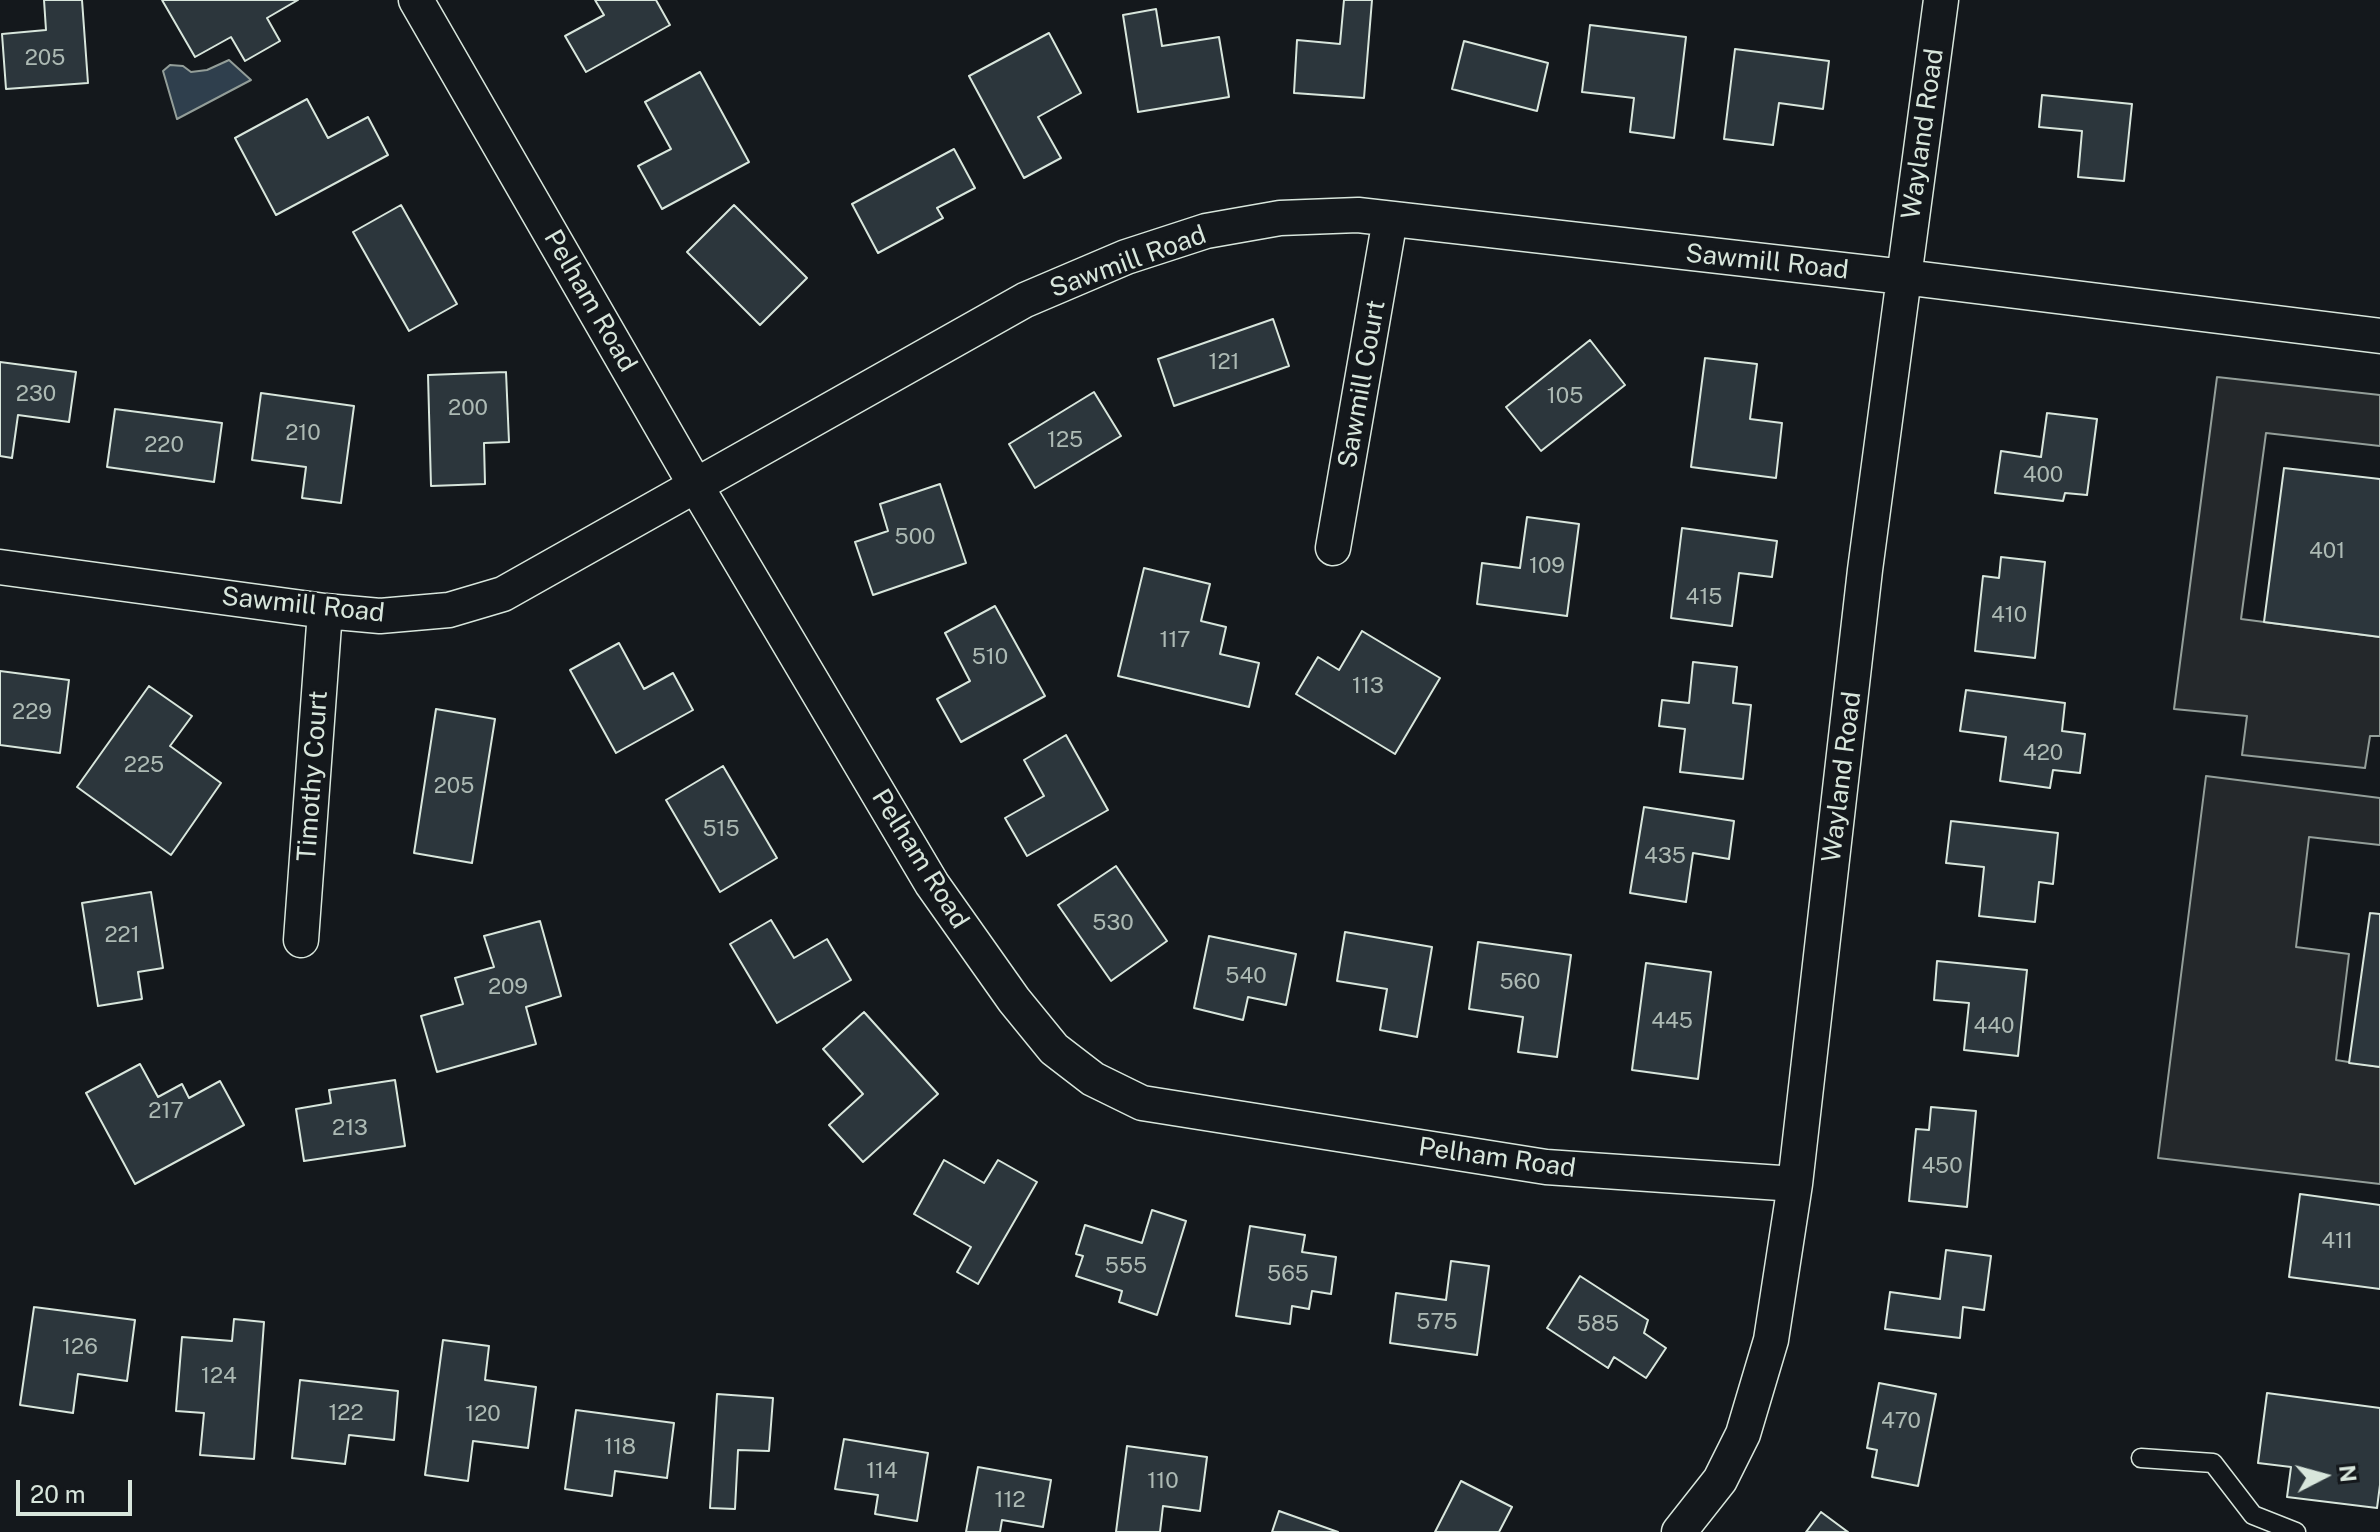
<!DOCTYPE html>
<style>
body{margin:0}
#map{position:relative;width:2380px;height:1532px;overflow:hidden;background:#14181c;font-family:"Public Sans",sans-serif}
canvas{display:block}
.north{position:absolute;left:2284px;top:1436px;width:80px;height:80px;-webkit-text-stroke:6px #14181c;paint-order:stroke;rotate:84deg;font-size:22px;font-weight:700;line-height:32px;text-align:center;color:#d8e6dc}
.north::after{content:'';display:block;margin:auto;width:28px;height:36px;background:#d8e6dc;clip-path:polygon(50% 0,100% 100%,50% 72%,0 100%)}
.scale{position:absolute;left:16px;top:1480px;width:116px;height:36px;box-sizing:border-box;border:4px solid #d8e6dc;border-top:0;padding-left:10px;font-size:24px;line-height:28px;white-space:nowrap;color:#d8e6dc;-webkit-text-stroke:6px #14181c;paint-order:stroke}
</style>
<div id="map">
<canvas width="2380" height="1532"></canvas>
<div class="north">N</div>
<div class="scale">20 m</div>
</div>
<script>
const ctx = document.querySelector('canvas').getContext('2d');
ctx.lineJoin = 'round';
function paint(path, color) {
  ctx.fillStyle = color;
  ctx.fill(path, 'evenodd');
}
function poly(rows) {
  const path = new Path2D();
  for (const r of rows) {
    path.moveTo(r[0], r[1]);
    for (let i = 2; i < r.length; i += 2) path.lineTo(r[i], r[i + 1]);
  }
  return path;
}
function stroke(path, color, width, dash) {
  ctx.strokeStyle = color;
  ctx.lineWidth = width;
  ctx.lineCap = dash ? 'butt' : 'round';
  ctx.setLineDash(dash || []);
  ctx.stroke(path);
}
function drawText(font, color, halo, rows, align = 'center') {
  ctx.font = font + ' "Public Sans",sans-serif';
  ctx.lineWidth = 6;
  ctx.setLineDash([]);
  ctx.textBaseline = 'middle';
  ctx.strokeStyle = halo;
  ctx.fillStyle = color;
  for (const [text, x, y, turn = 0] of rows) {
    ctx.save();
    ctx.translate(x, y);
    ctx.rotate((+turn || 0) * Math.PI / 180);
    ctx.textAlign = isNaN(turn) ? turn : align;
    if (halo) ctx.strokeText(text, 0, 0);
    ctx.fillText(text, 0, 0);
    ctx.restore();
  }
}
const parking = poly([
 [2217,377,2380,395,2380,446,2266,433,2241,619,2380,637,2380,736,2370,736,2365,768,2242,755,2247,716,2174,709,2217,377],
 [2206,776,2380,798,2380,845,2309,837,2296,947,2349,954,2336,1060,2380,1067,2380,1184,2158,1158,2206,776]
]);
paint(parking, '#24282b');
stroke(parking, '#939e99', 2);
const water = poly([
 [229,60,251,80,177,119,163,71,170,65,183,66,191,72,207,70,229,60]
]);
paint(water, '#2f3f4d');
stroke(water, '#939e99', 2);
const building = poly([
 [44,0,82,0,88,83,6,89,2,34,46,30,44,0],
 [162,0,298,0,267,18,280,41,245,61,231,37,195,57,162,0],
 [595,0,656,0,670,25,586,72,565,36,604,15,595,0],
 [1344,0,1372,0,1364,98,1294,93,1297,40,1340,44,1344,0],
 [1156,9,1162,46,1219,37,1229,97,1138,112,1123,15,1156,9],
 [1590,25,1686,37,1674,138,1630,132,1634,98,1582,92,1590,25],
 [1049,33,1081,93,1038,117,1061,158,1024,178,969,76,1049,33],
 [1464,41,1548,63,1537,111,1452,89,1464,41],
 [1735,49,1829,61,1823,109,1779,103,1773,145,1724,139,1735,49],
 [700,72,749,162,662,209,638,166,671,149,645,102,700,72],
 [2042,95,2132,104,2124,181,2078,177,2082,131,2039,127,2042,95],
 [307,99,328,138,368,117,388,155,276,215,235,138,307,99],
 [954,149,975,188,937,208,943,218,878,253,852,204,954,149],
 [401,205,457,304,409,331,353,232,401,205],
 [734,205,807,278,760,325,687,252,734,205],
 [1273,319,1289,366,1174,406,1158,359,1273,319],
 [1590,340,1625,385,1541,451,1506,407,1590,340],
 [1705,358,1757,364,1750,419,1782,423,1776,478,1691,467,1705,358],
 [0,362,76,372,69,422,18,415,12,458,0,456,0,362],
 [506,372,509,442,484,443,485,484,431,486,428,375,506,372],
 [1094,392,1121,436,1035,488,1009,444,1094,392],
 [261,393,354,406,341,503,302,498,306,467,252,460,261,393],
 [115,409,222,423,214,482,107,467,115,409],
 [2047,413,2097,419,2087,495,2065,493,2063,501,1995,493,2001,451,2041,457,2047,413],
 [2284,468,2380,479,2380,637,2264,622,2284,468],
 [940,484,966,563,873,595,855,542,888,531,880,504,940,484],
 [1527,517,1579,524,1567,616,1477,604,1482,563,1520,568,1527,517],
 [1682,528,1777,541,1772,577,1739,573,1732,626,1671,618,1682,528],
 [2001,557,2045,562,2035,658,1975,651,1983,576,1999,578,2001,557],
 [1144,568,1210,584,1201,621,1226,627,1220,654,1259,663,1249,707,1118,676,1144,568],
 [995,606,1045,696,961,742,937,699,970,681,945,633,995,606],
 [1362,631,1440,678,1395,754,1296,694,1318,657,1339,670,1362,631],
 [619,643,644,689,673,673,693,710,616,753,570,670,619,643],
 [1693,662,1737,667,1733,703,1751,705,1743,779,1680,772,1685,729,1659,726,1662,700,1689,703,1693,662],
 [0,671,69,680,60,753,0,745,0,671],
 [149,686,192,716,170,746,221,783,171,855,77,787,149,686],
 [1966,690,2065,703,2062,731,2085,734,2080,773,2053,770,2050,788,2000,781,2006,737,1960,731,1966,690],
 [436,709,495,719,472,863,414,853,436,709],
 [1066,735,1108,810,1027,856,1005,818,1044,796,1024,760,1066,735],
 [723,766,777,858,720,892,666,800,723,766],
 [1644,807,1734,821,1729,859,1693,853,1686,902,1630,893,1644,807],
 [1951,821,2058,833,2053,884,2039,882,2035,922,1979,916,1984,867,1946,863,1951,821],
 [1116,866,1167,941,1111,981,1058,905,1116,866],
 [151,892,163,968,138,972,142,999,98,1006,82,903,151,892],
 [2370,913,2380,914,2380,1067,2349,1063,2370,913],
 [771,920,794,958,827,939,851,980,777,1023,730,944,771,920],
 [540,921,561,996,526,1007,536,1044,437,1072,421,1016,463,1004,455,978,494,967,484,936,540,921],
 [1345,932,1432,947,1417,1037,1380,1030,1387,989,1337,981,1345,932],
 [1209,936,1296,954,1286,1005,1248,997,1243,1020,1194,1008,1209,936],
 [1478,942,1571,955,1557,1057,1518,1052,1523,1017,1469,1009,1478,942],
 [1937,961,2027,970,2018,1056,1964,1050,1969,1003,1934,1000,1937,961],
 [1646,963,1711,972,1698,1079,1632,1070,1646,963],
 [864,1012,938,1094,863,1162,829,1125,863,1094,823,1049,864,1012],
 [140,1064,158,1097,182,1084,189,1098,220,1081,244,1125,135,1184,86,1093,140,1064],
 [395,1080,405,1146,304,1161,296,1109,331,1103,329,1090,395,1080],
 [1931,1107,1976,1111,1967,1207,1909,1201,1916,1129,1929,1130,1931,1107],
 [944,1160,984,1183,998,1160,1037,1182,978,1284,957,1272,971,1247,914,1214,944,1160],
 [2300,1194,2380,1205,2380,1289,2289,1277,2300,1194],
 [1152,1210,1186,1221,1157,1315,1119,1302,1122,1291,1076,1276,1083,1256,1076,1254,1085,1225,1142,1243,1152,1210],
 [1250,1226,1305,1235,1302,1252,1336,1257,1331,1294,1312,1291,1309,1309,1292,1306,1290,1324,1236,1316,1250,1226],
 [1946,1250,1991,1256,1984,1310,1963,1307,1960,1338,1885,1329,1890,1292,1940,1299,1946,1250],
 [1451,1261,1489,1266,1477,1355,1390,1343,1396,1293,1446,1300,1451,1261],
 [1580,1276,1648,1320,1644,1333,1666,1348,1646,1378,1614,1357,1608,1368,1547,1328,1580,1276],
 [34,1307,135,1320,127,1381,78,1374,73,1413,20,1405,34,1307],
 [234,1319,264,1322,254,1459,200,1455,204,1413,176,1411,182,1337,232,1341,234,1319],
 [443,1340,489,1346,485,1380,536,1387,528,1448,473,1441,468,1481,425,1475,443,1340],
 [300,1380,398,1391,394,1440,349,1435,345,1464,292,1458,300,1380],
 [1879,1383,1936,1394,1918,1486,1872,1477,1877,1450,1867,1448,1879,1383],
 [2267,1393,2380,1408,2380,1485,2377,1508,2287,1497,2291,1467,2258,1463,2267,1393],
 [717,1394,773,1398,769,1451,738,1450,735,1509,710,1508,717,1394],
 [576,1410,674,1423,667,1478,615,1471,612,1496,565,1489,576,1410],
 [844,1439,928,1453,917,1521,875,1514,878,1495,835,1489,844,1439],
 [1127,1446,1207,1457,1200,1511,1163,1506,1160,1532,1116,1532,1127,1446],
 [978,1467,1051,1480,1043,1527,1002,1520,1000,1532,966,1532,978,1467],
 [1461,1481,1512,1507,1499,1532,1435,1532,1461,1481],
 [1279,1511,1338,1532,1272,1532,1279,1511],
 [1821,1512,1848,1532,1806,1532,1821,1512]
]);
paint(building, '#2c363c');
stroke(building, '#d8e6dc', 2);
const lane = poly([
 [2141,1458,2213,1463,2253,1515,2296,1532]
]);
const street = poly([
 [416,0,696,486,932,884,1014,1000,1054,1049,1093,1079,1142,1103,1546,1167,1795,1184],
 [1333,548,1390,219],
 [0,567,325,611,380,616,449,610,503,594,1025,300,1126,257,1206,231,1280,218,1358,215,1904,277,2380,336],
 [301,940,325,611],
 [1679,1532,1720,1480,1743,1434,1771,1340,1795,1184,1865,570,1941,0]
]);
stroke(lane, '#d8e6dc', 21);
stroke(street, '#d8e6dc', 37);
stroke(lane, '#14181c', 18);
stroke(street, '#14181c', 34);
drawText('22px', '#adbab4', null, [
 ["205",45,58],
 ["121",1224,362],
 ["230",36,394],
 ["105",1565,396],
 ["200",468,408],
 ["210",303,433],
 ["125",1065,440],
 ["220",164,445],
 ["400",2043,475],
 ["500",915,537],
 ["401",2327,551],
 ["109",1547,566],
 ["415",1704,597],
 ["410",2009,615],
 ["117",1175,640],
 ["510",990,657],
 ["113",1368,686],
 ["229",32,712],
 ["420",2043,753],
 ["225",144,765],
 ["205",454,786],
 ["515",721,829],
 ["435",1665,856],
 ["530",1113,923],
 ["221",122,935],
 ["540",1246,976],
 ["560",1520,982],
 ["209",508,987],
 ["445",1672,1021],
 ["440",1994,1026],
 ["217",166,1111],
 ["213",350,1128],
 ["450",1942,1166],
 ["411",2337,1241],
 ["555",1126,1266],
 ["565",1288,1274],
 ["575",1437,1322],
 ["585",1598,1324],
 ["126",80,1347],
 ["124",219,1376],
 ["122",346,1413],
 ["120",483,1414],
 ["470",1901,1421],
 ["118",620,1447],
 ["114",882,1471],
 ["110",1163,1481],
 ["112",1010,1500]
]);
drawText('26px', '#d8e6dc', '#14181c', [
 ["Wayland Road",1923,134,-82],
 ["Sawmill Road",1128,262,-20],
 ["Sawmill Road",1767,262,6],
 ["Pelham Road",590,301,60],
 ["Sawmill Court",1362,384,-80],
 ["Sawmill Road",303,605,6],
 ["Timothy Court",313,776,-86],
 ["Wayland Road",1842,777,-83],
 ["Pelham Road",920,859,58],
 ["Pelham Road",1497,1158,8]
]);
</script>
